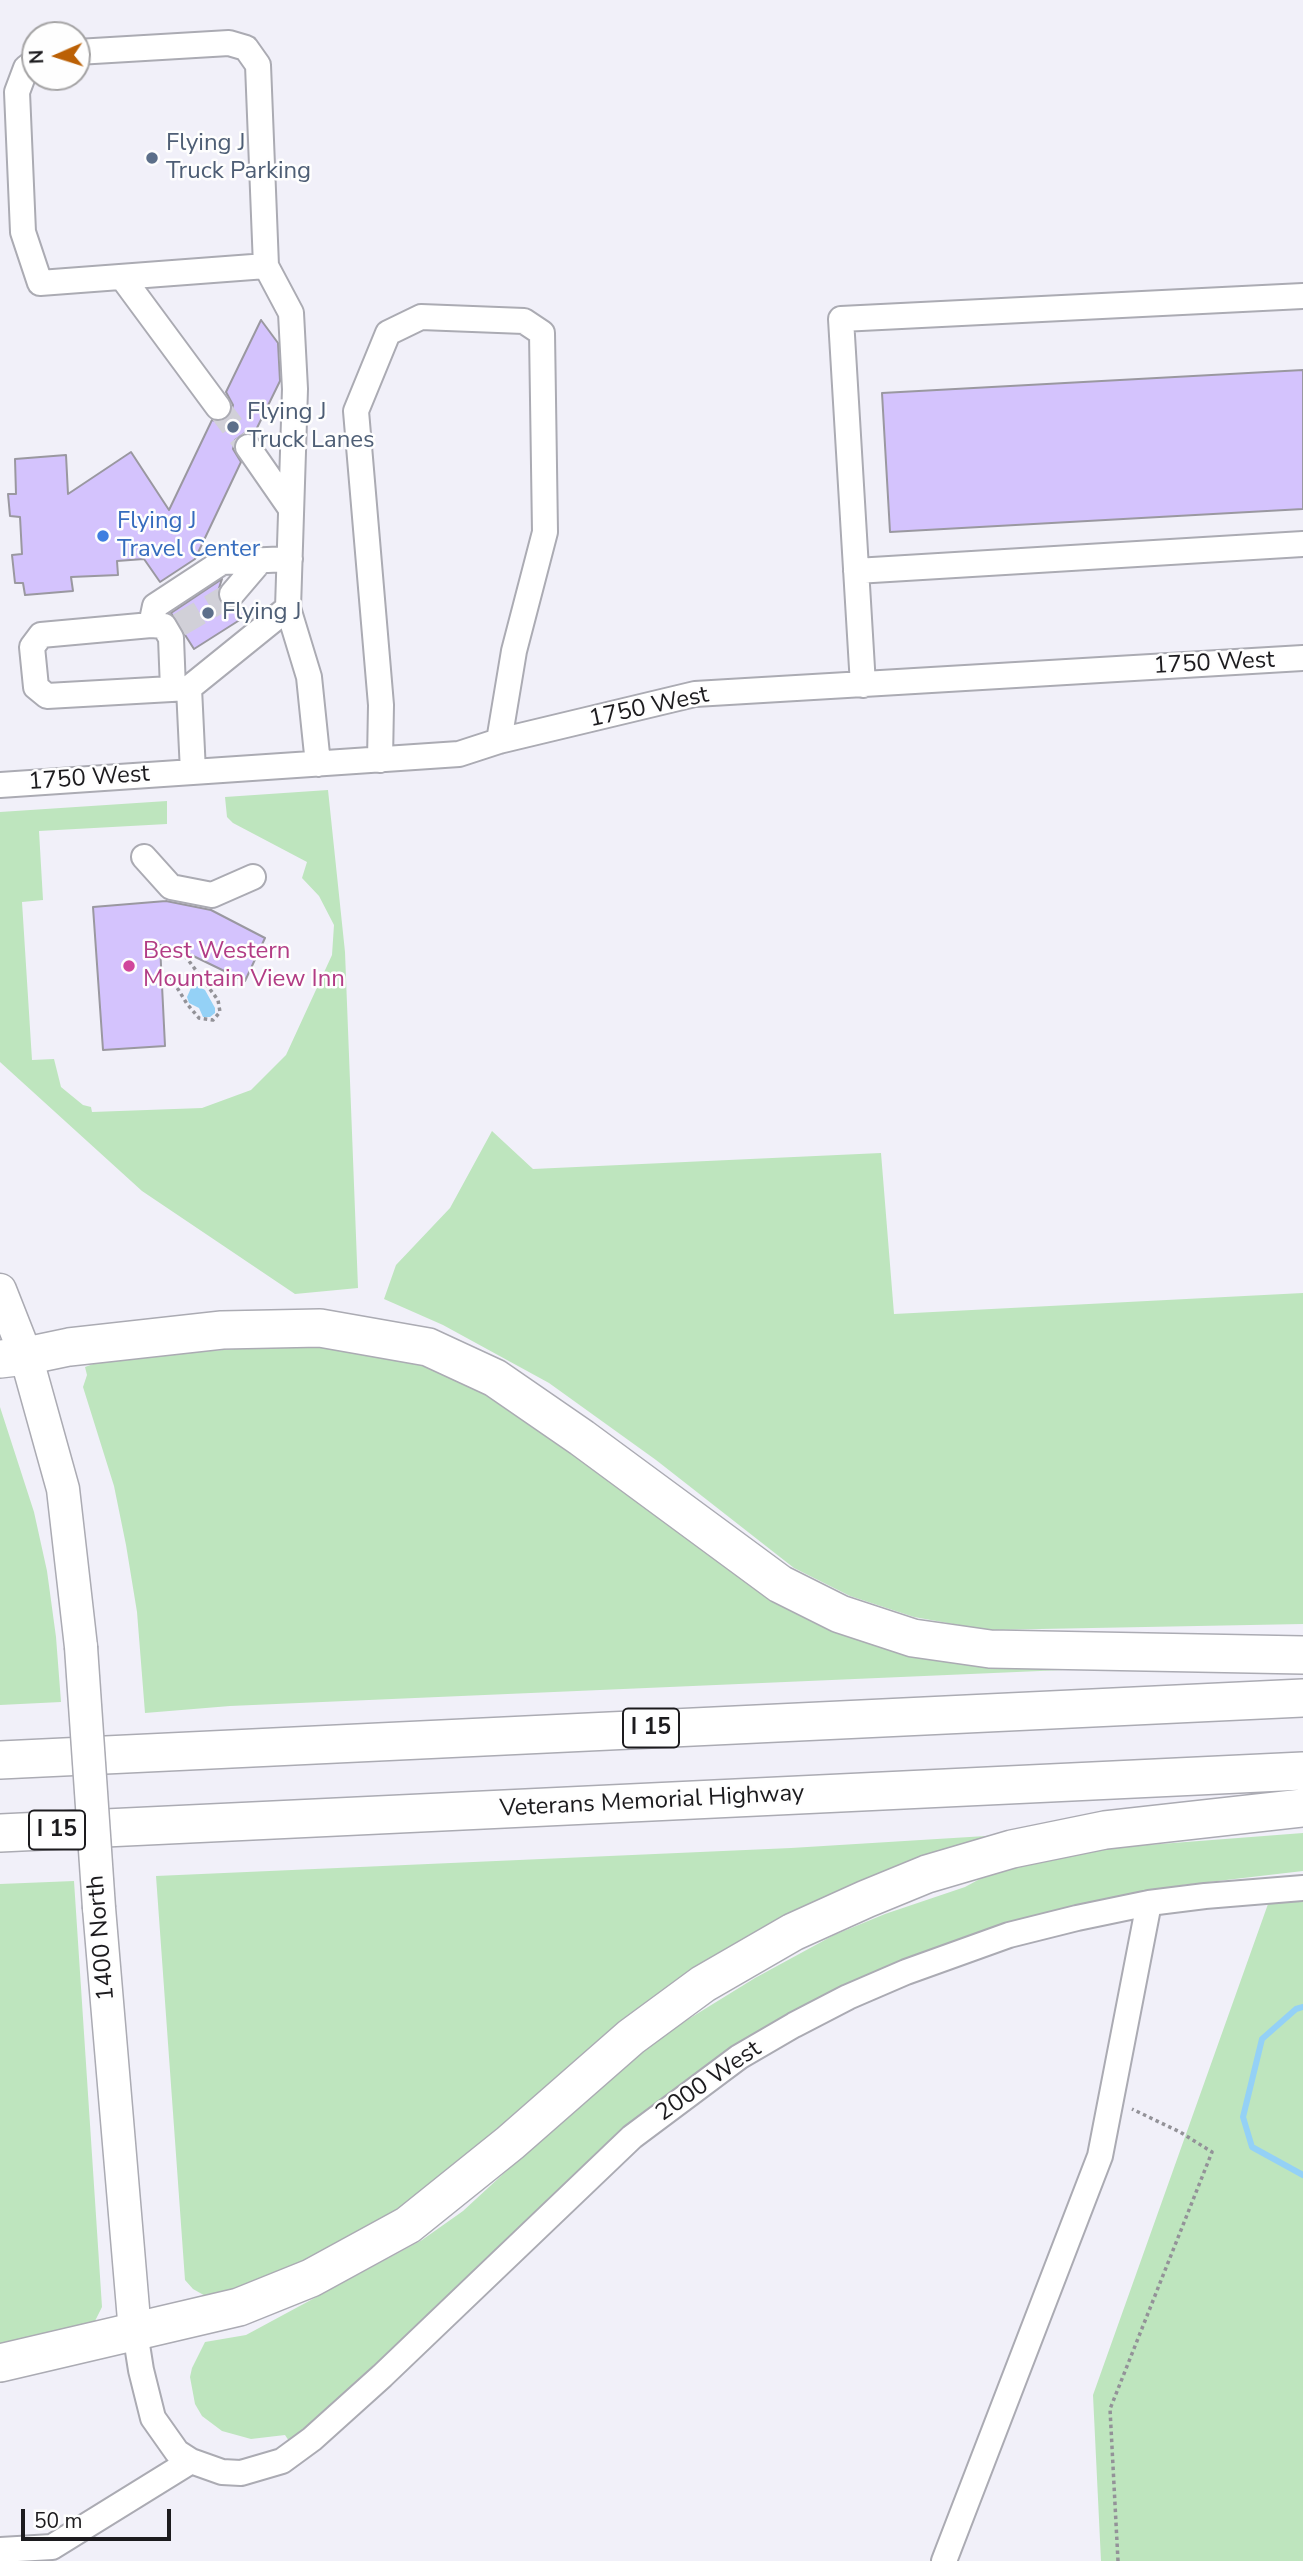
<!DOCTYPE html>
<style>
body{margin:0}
#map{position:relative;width:1303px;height:2561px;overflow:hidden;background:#f1f0f9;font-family:"Nunito Sans",sans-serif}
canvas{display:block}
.north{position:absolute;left:21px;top:21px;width:70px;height:70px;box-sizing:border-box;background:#fefefe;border:2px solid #a4a3a4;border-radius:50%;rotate:267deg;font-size:19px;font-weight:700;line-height:28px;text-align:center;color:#1c1b1e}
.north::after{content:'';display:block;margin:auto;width:24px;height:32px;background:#bb6005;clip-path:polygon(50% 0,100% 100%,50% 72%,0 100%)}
.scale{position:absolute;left:21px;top:2509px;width:150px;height:32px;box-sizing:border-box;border:4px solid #1c1b1e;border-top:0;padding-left:9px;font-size:21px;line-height:24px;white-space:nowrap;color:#1c1b1e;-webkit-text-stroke:5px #fefefe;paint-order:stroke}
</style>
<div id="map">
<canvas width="1303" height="2561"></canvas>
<div class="north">N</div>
<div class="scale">50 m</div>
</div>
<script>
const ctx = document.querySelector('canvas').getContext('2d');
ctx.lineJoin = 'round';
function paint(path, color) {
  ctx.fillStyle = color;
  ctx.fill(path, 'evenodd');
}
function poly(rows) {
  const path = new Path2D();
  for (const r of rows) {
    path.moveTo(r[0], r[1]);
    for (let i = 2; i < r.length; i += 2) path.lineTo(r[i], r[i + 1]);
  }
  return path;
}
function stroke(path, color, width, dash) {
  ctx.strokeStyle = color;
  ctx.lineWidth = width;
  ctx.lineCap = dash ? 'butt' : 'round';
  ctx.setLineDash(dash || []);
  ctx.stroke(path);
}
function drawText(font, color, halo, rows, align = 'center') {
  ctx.font = font + ' "Nunito Sans",sans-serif';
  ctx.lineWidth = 5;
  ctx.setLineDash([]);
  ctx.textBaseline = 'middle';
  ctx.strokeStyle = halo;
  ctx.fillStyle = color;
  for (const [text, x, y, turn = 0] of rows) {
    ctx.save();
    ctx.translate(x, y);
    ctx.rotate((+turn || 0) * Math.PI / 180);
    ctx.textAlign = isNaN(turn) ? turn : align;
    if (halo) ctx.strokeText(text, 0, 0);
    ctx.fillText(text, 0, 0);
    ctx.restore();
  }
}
paint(poly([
 [328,790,345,952,358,1288,295,1294,142,1191,0,1062,0,812,167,801,167,824,39,831,43,900,22,902,32,1060,54,1059,61,1087,83,1105,91,1107,92,1112,202,1108,251,1090,286,1055,332,955,334,925,319,896,302,878,307,862,233,823,227,817,225,797],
 [492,1131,533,1169,881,1153,894,1314,1303,1293,1303,1624,987,1630,914,1617,850,1596,794,1568,656,1460,549,1383,443,1325,384,1299,396,1265,450,1208],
 [282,1345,333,1346,415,1362,478,1385,770,1595,1062,1663,1063,1670,230,1706,145,1713,137,1612,126,1545,114,1486,83,1387,87,1375,85,1367,104,1360],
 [0,1407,34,1512,47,1571,56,1637,61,1702,0,1705],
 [1303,1833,1303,1871,1183,1885,1090,1902,1003,1923,926,1952,752,2037,683,2082,622,2131,339,2399,289,2441,285,2435,251,2439,222,2431,202,2416,195,2404,190,2377,192,2368,205,2342,246,2335,422,2240,463,2211,566,2116,639,2053,687,2020,755,1978,834,1935,885,1914,965,1887,989,1874,1045,1859,1121,1847],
 [1002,1835,797,1914,436,2196,327,2259,209,2298,193,2289,185,2280,156,1876,791,1848],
 [74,1881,102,2307,95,2321,0,2346,0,1884],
 [1303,1888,1303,2561,1101,2561,1093,2395,1273,1890]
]), '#bee5be');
paint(poly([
 [198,986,205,990,215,1008,215,1013,210,1017,203,1017,199,1008,189,1003,187,997,191,988]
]), '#94d1f6');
stroke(poly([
 [1303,2007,1296,2009,1262,2039,1243,2117,1252,2147,1303,2175]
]), '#94d1f6', 6);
const building = poly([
 [261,320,278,343,280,381,254,434,246,432,235,440,233,449,241,462,195,559,160,582,144,559,117,561,118,575,71,577,73,591,25,595,23,583,15,583,12,555,22,554,20,517,10,516,8,494,16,494,15,459,66,455,68,494,131,452,169,510,212,420,220,422,231,414,233,405,226,392,261,320],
 [1303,370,1303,509,890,532,882,393,1303,370],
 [222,579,218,591,218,600,229,608,239,606,246,616,194,649,171,613,222,579],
 [166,901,211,910,265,938,245,981,185,952,160,945,165,1046,103,1050,93,907,166,901]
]);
paint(building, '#d4c3fd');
stroke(building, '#9a98a0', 2);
stroke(poly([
 [218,407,248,447],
 [179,625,232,594]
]), '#d1d0d8', 24, [24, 12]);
const minor = poly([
 [77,52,229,43,246,48,258,65,266,266,291,313,295,389,288,608,189,688,193,772],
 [35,61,26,68,17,92,23,232,40,283,266,266],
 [122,277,218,407],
 [248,447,291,509],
 [856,571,1303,544],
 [232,594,261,560],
 [288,608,309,677,318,764],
 [151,625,155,606,222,562,290,559],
 [863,685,841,319,1303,296],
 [173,689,171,638,164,626,151,625,41,635,32,647,36,687,47,696,189,688],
 [380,760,381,705,356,411,388,333,421,317,524,321,542,333,545,532,514,651,499,741],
 [0,785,459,754,499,741,695,694,1303,658],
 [144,857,171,887,212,895,253,877],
 [135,2332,141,2370,153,2418,177,2452,191,2461,222,2472,241,2473,282,2461,312,2439,382,2376,632,2137,739,2057,794,2025,848,1997,906,1972,1009,1935,1077,1918,1149,1903,1205,1896,1303,1888],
 [0,2550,52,2547,191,2461],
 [944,2561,1100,2156,1149,1903]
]);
const major = poly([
 [0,1290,26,1356,63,1489,81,1647],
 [99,1908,135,2332]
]);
const highway = poly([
 [0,1359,26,1356,69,1347,222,1330,320,1328,428,1347,495,1378,582,1438,780,1584,840,1614,913,1638,990,1649,1303,1655],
 [0,1760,1303,1698],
 [0,1833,1303,1771],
 [0,2363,239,2307,311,2278,408,2225,510,2143,631,2037,703,1984,793,1932,866,1899,927,1874,1012,1849,1105,1830,1303,1808]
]);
stroke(minor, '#ababb3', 28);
stroke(major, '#ababb3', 35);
stroke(highway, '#ababb3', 40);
stroke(poly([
 [170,976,187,1004,199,1018,213,1020,220,1012,218,1000,186,957],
 [1118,2561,1110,2409,1212,2152,1180,2132,1132,2109]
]), '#939298', 3.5, [3.5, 3.5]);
stroke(minor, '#fff', 24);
stroke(major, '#fff', 32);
stroke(highway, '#fff', 37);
const majorBridge = poly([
 [81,1647,99,1908]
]);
stroke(majorBridge, '#ababb3', 35, []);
stroke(majorBridge, '#fff', 32);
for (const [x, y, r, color] of [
 [152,158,7,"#5c6f8a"],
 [233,427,7,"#5c6f8a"],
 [103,536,7,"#3f7fe0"],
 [208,613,7,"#5c6f8a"],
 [129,966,7,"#d1479c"]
]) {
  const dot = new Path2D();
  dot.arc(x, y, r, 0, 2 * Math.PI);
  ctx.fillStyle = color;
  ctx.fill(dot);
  stroke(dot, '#fefefe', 2.5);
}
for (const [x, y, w] of [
 [651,1728,56],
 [57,1830,56]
]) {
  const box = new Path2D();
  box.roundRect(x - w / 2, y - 19.5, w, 39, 5);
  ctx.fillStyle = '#fefefe';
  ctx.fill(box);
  stroke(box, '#1c1b1e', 2);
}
drawText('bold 23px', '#1c1b1e', null, [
 ["I 15",651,1728],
 ["I 15",57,1830]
]);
drawText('24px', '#4e5e75', '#fefefe', [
 ["Flying J",166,144],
 ["Truck Parking",166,172],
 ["Flying J",247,413],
 ["Truck Lanes",247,441],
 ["Flying J",222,613]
], 'left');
drawText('24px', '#366cbe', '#fefefe', [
 ["Flying J",117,522],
 ["Travel Center",117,550]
], 'left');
drawText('24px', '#1c1b1e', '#fefefe', [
 ["1750 West",1214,664,-3],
 ["1750 West",649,708,-12],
 ["1750 West",89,779,-4],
 ["Veterans Memorial Highway",652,1802,-3],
 ["1400 North",102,1938,-95],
 ["2000 West",709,2082,-35]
]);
drawText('24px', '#b23c85', '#fefefe', [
 ["Best Western",143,952],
 ["Mountain View Inn",143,980]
], 'left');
</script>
